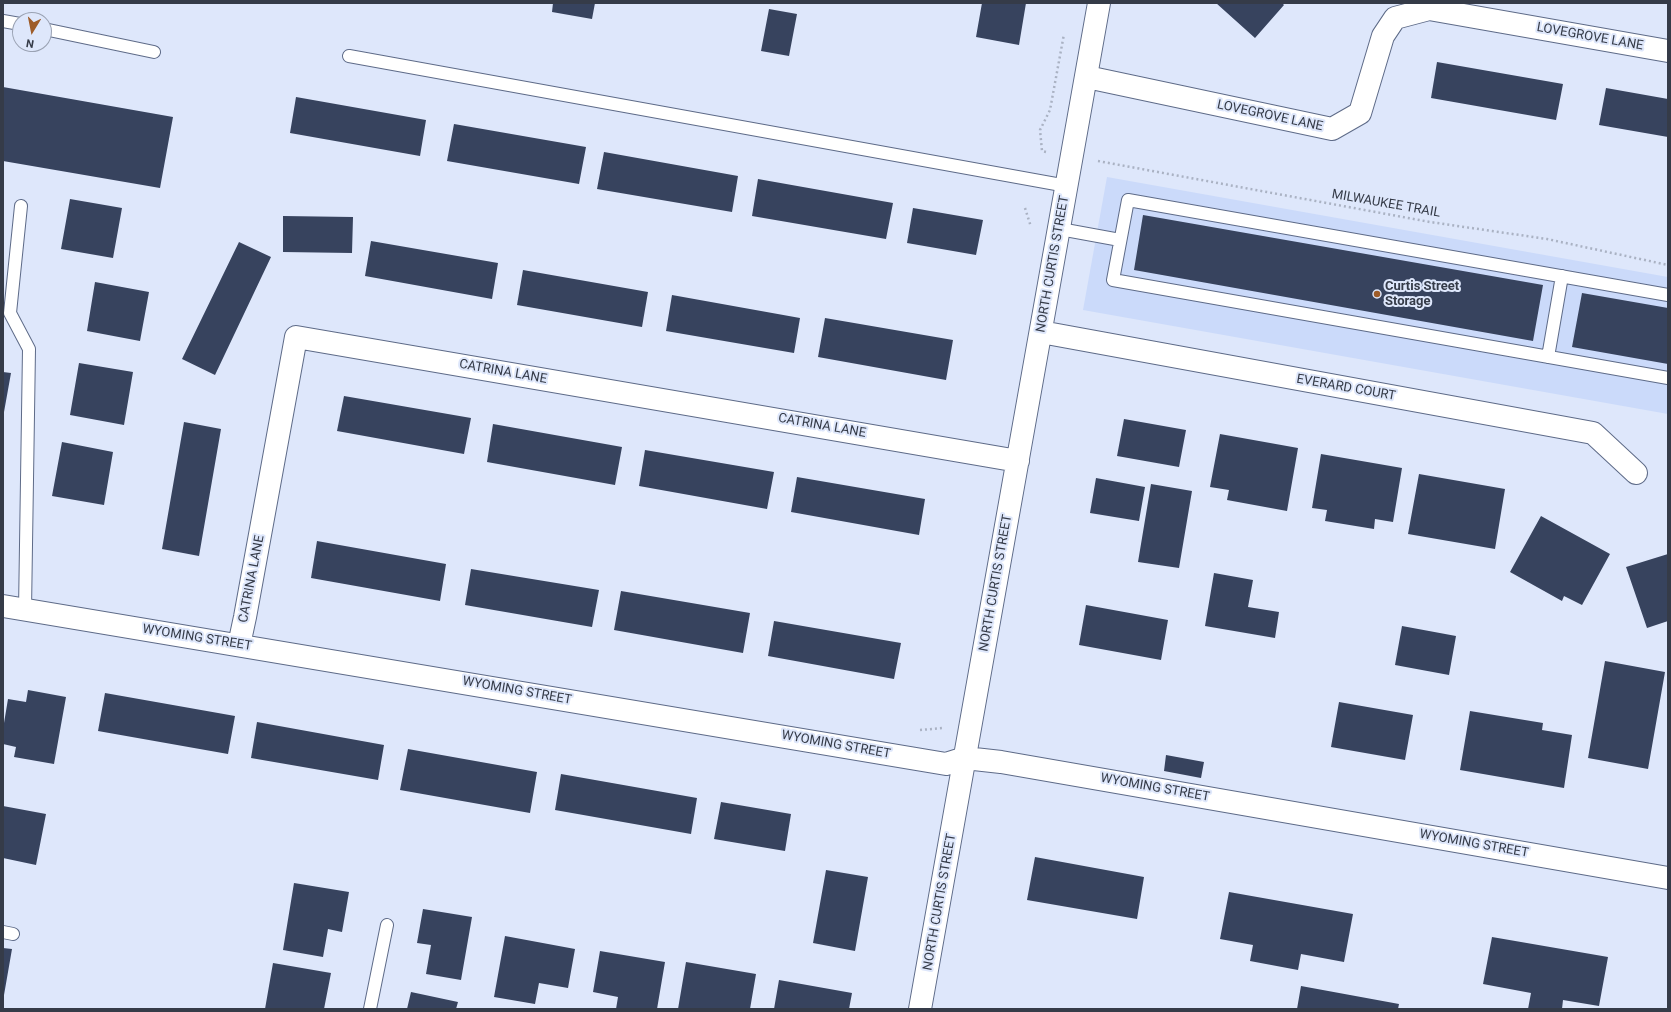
<!DOCTYPE html>
<style>
body{margin:0}
#map{position:relative;width:1671px;height:1012px;overflow:hidden;background:#dee7fb;font-family:Roboto,sans-serif}
canvas{display:block}
.frame{position:absolute;inset:0;border:4px solid #353b48;pointer-events:none}
.north{position:absolute;left:12px;top:12px;width:40px;height:40px;box-sizing:border-box;background:#dee7fb;border:1px solid #9aa2b3;border-radius:50%;rotate:190deg;font-size:11px;font-weight:700;line-height:16px;text-align:center;color:#353b48}
.north::after{content:'';display:block;margin:auto;width:14px;height:18px;background:#9e5c29;clip-path:polygon(50% 0,100% 100%,50% 72%,0 100%)}
</style>
<div id="map">
<canvas width="1671" height="1012"></canvas>
<div class="frame"></div>
<div class="north">N</div>
</div>
<script>
const ctx = document.querySelector('canvas').getContext('2d');
ctx.lineJoin = 'round';
function paint(path, color) {
  ctx.fillStyle = color;
  ctx.fill(path, 'evenodd');
}
function poly(rows) {
  const path = new Path2D();
  for (const r of rows) {
    path.moveTo(r[0], r[1]);
    for (let i = 2; i < r.length; i += 2) path.lineTo(r[i], r[i + 1]);
  }
  return path;
}
function stroke(path, color, width, dash) {
  ctx.strokeStyle = color;
  ctx.lineWidth = width;
  ctx.lineCap = dash ? 'butt' : 'round';
  ctx.setLineDash(dash || []);
  ctx.stroke(path);
}
function drawText(font, color, halo, rows, align = 'center') {
  ctx.font = font + ' Roboto,sans-serif';
  ctx.lineWidth = 4;
  ctx.setLineDash([]);
  ctx.textBaseline = 'middle';
  ctx.strokeStyle = halo;
  ctx.fillStyle = color;
  for (const [text, x, y, turn = 0] of rows) {
    ctx.save();
    ctx.translate(x, y);
    ctx.rotate((+turn || 0) * Math.PI / 180);
    ctx.textAlign = isNaN(turn) ? turn : align;
    if (halo) ctx.strokeText(text, 0, 0);
    ctx.fillText(text, 0, 0);
    ctx.restore();
  }
}
paint(poly([
 [1107,177,1668,277,1668,414,1083,310]
]), '#cbdafa');
paint(poly([
 [553,3,595,3,592,19,552,12],
 [982,3,1026,3,1019,45,976,37],
 [1216,3,1282,3,1284,5,1255,38],
 [769,9,797,14,789,56,761,51],
 [1437,62,1563,84,1556,120,1431,98],
 [3,87,173,117,160,188,3,161],
 [1606,88,1668,99,1668,137,1599,125],
 [296,97,426,120,420,156,290,133],
 [454,124,586,147,579,184,447,161],
 [604,152,738,176,732,212,597,189],
 [758,179,893,203,886,239,752,216],
 [70,199,122,208,113,258,61,249],
 [913,208,983,220,976,255,907,243],
 [1143,215,1543,285,1533,341,1134,270],
 [283,216,353,217,352,253,283,252],
 [371,241,498,263,492,299,365,276],
 [239,242,271,257,215,375,182,359],
 [523,270,648,292,642,327,517,305],
 [95,282,149,292,140,341,87,331],
 [1582,293,1668,308,1668,364,1572,347],
 [672,295,800,318,794,353,666,331],
 [825,318,953,340,946,380,818,357],
 [79,363,133,372,124,425,70,415],
 [3,372,11,373,4,412,3,412],
 [344,396,471,418,464,454,337,431],
 [1124,419,1186,430,1179,467,1117,456],
 [184,422,221,429,199,556,162,549],
 [493,424,622,447,615,485,487,462],
 [1220,434,1298,448,1287,511,1227,500,1229,490,1210,487],
 [62,442,113,452,104,505,52,496],
 [645,450,774,472,767,509,639,486],
 [1321,454,1402,468,1393,522,1375,519,1374,529,1325,521,1327,510,1312,508],
 [1419,474,1505,489,1495,549,1408,534],
 [797,477,925,499,919,535,791,512],
 [1096,478,1145,487,1139,521,1090,513],
 [1151,484,1192,491,1179,568,1138,562],
 [1541,516,1610,554,1582,605,1564,596,1562,601,1510,572],
 [317,541,446,564,440,601,311,578],
 [1668,554,1668,621,1647,628,1626,567],
 [471,569,599,590,592,627,465,605],
 [1214,573,1253,580,1248,607,1279,612,1275,638,1205,626],
 [621,591,750,613,743,653,614,630],
 [1086,605,1168,620,1161,660,1079,645],
 [774,621,901,643,894,679,768,656],
 [1402,626,1456,636,1449,675,1395,665],
 [1605,661,1665,672,1648,769,1588,758],
 [28,690,66,697,54,764,14,757,16,747,3,744,3,729,8,699,26,702],
 [105,693,235,716,228,754,98,731],
 [1339,702,1413,715,1405,760,1331,747],
 [1470,711,1543,723,1542,730,1572,735,1564,788,1460,770],
 [257,722,384,745,378,780,251,758],
 [408,749,537,772,530,813,400,790],
 [1166,755,1204,762,1201,778,1164,771],
 [561,774,697,798,691,834,555,810],
 [721,802,791,814,785,851,714,839],
 [3,806,46,814,36,865,3,858],
 [1035,857,1144,877,1137,919,1027,900],
 [826,870,868,877,855,951,813,943],
 [294,883,349,892,342,932,328,929,323,957,283,950],
 [1229,892,1353,914,1344,962,1301,954,1298,970,1250,961,1253,945,1220,939],
 [423,909,472,917,461,980,426,974,431,945,417,943],
 [505,936,575,949,568,988,539,983,535,1004,494,997],
 [1492,937,1608,957,1599,1006,1563,1000,1562,1009,1528,1009,1531,993,1483,984],
 [3,948,12,949,4,995,3,995],
 [600,951,665,962,657,1009,616,1009,618,997,593,992],
 [686,962,756,974,750,1009,678,1009],
 [273,963,331,973,324,1009,265,1009],
 [779,980,852,993,849,1009,774,1009],
 [1301,986,1399,1004,1398,1009,1297,1009],
 [411,992,458,1002,456,1009,407,1009]
]), '#37435e');
const service = poly([
 [3,21,20,24],
 [44,29,154,52],
 [349,56,1067,186],
 [21,206,10,313,29,349,25,610],
 [1060,229,1120,240],
 [1668,295,1128,200,1113,280,1668,378],
 [1548,357,1562,276],
 [3,932,13,934],
 [370,1009,387,925]
]);
const minor = poly([
 [1087,77,1332,129,1360,113,1383,36,1395,18,1429,9,1668,51],
 [1041,332,1593,433,1636,473],
 [3,606,946,764,965,758,1001,762,1668,878],
 [239,645,245,617,296,337,1018,461],
 [920,1009,1099,3]
]);
stroke(service, '#5e6b88', 14);
stroke(minor, '#5e6b88', 24);
stroke(poly([
 [1046,152,1042,151,1040,130,1050,110,1064,34],
 [1098,161,1430,222,1547,239,1668,265],
 [1025,208,1031,227],
 [920,730,943,728]
]), '#aab2c3', 2.5, [2, 3]);
stroke(service, '#fff', 12);
stroke(minor, '#fff', 22);
for (const [x, y, r, color] of [
 [1377,294,4,"#9e5c29"]
]) {
  const dot = new Path2D();
  dot.arc(x, y, r, 0, 2 * Math.PI);
  ctx.fillStyle = color;
  ctx.fill(dot);
  stroke(dot, '#dee7fb', 1.5);
}
drawText('13px', '#353b48', '#dee7fb', [
 ["LOVEGROVE LANE",1590,37,10],
 ["LOVEGROVE LANE",1270,116,12],
 ["MILWAUKEE TRAIL",1386,204,10],
 ["NORTH CURTIS STREET",1053,264,-80],
 ["CATRINA LANE",503,372,10],
 ["EVERARD COURT",1346,388,10],
 ["CATRINA LANE",822,426,10],
 ["CATRINA LANE",252,579,-79],
 ["NORTH CURTIS STREET",996,583,-80],
 ["WYOMING STREET",197,638,9],
 ["WYOMING STREET",517,691,10],
 ["WYOMING STREET",836,745,10],
 ["WYOMING STREET",1155,788,10],
 ["WYOMING STREET",1474,844,10],
 ["NORTH CURTIS STREET",940,902,-80]
]);
drawText('bold 13px', '#353b48', '#dee7fb', [
 ["Curtis Street",1385,287],
 ["Storage",1385,302]
], 'left');
</script>
